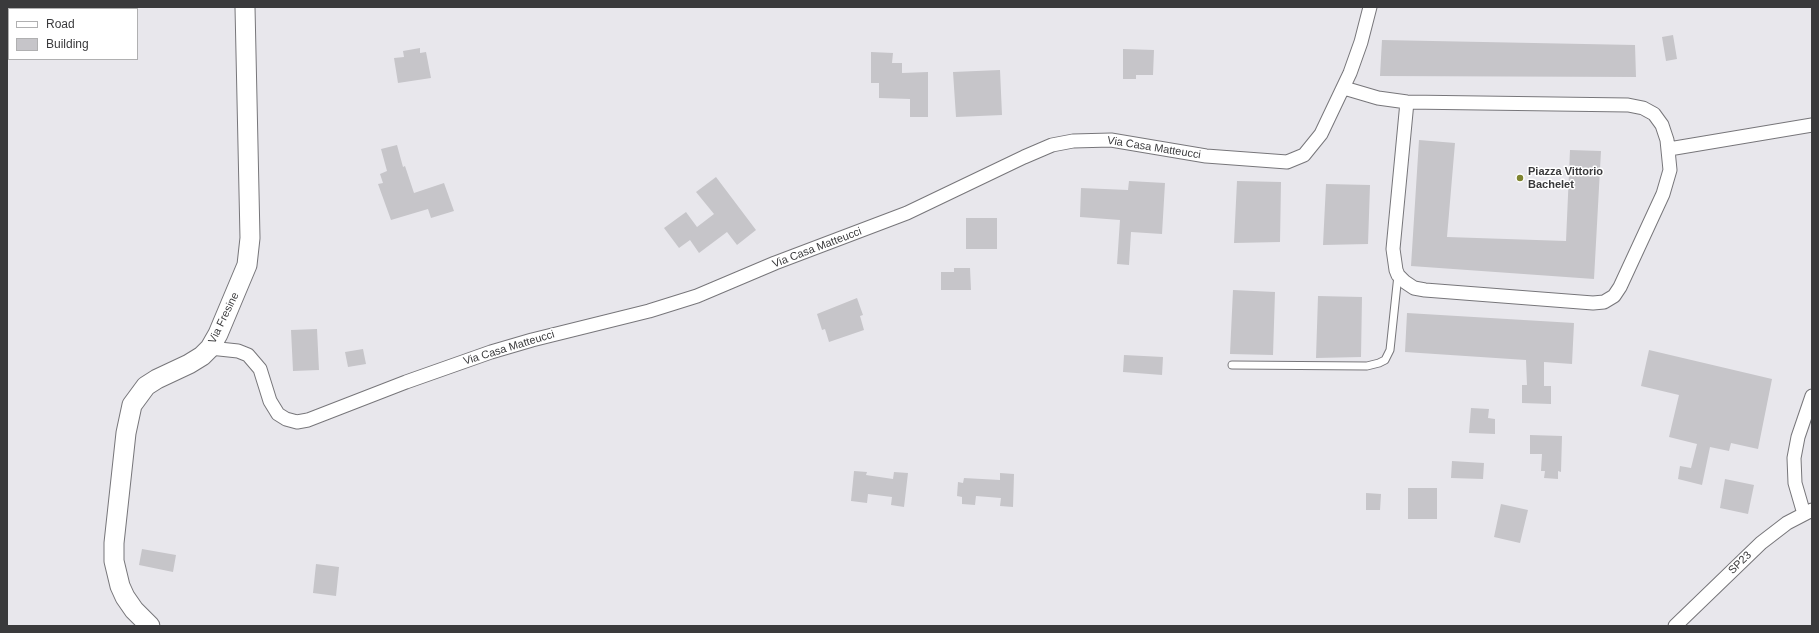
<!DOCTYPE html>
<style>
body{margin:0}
#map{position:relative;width:1819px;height:633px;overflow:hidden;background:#e8e7ec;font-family:Arial,sans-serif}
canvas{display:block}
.frame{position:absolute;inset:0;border:8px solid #3a3a3c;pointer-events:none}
.legend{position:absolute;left:8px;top:8px;width:130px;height:52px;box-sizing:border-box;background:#fff;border:1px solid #b0b0b1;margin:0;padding:5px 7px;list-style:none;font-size:12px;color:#3a3a3c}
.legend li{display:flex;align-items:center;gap:8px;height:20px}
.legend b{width:20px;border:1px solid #b0b0b1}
</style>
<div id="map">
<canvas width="1819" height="633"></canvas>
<div class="frame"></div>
<ul class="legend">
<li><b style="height:5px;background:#fff"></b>Road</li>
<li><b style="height:11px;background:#c6c5c9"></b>Building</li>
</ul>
</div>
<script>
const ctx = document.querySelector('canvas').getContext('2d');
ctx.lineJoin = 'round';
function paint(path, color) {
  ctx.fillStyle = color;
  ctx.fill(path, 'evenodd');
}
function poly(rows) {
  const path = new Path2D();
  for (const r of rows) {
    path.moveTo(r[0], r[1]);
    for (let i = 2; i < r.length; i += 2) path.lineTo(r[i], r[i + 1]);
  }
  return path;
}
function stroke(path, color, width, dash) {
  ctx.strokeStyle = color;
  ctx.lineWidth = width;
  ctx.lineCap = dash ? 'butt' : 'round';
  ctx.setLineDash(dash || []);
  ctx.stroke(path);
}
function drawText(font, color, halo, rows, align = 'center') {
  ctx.font = font + ' Arial,sans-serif';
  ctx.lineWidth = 3;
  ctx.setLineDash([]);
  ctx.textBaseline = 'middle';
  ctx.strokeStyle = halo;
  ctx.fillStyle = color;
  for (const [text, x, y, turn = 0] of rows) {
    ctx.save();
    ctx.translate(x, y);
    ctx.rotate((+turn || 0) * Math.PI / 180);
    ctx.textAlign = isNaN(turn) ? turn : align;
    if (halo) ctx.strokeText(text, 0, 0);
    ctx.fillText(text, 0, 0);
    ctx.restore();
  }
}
paint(poly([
 [1673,35,1677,59,1666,61,1662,37],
 [1382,40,1635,45,1636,77,1380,76],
 [420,48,420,53,426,52,431,78,398,83,394,58,404,57,403,51],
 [1123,49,1154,50,1153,75,1136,75,1136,79,1123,79],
 [871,52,893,53,892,63,902,63,902,73,928,72,928,117,910,117,910,99,879,98,879,83,871,83],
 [1000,70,1002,115,956,117,953,72],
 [1419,140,1455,143,1447,237,1566,241,1570,150,1601,151,1594,279,1411,266],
 [397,145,403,167,405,166,414,193,444,183,454,211,431,218,428,209,391,220,378,184,383,183,380,174,387,171,381,149],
 [716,177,756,230,737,245,727,232,699,253,690,240,679,248,664,228,686,212,697,227,714,214,696,192],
 [1129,181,1165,183,1162,234,1131,232,1129,265,1117,264,1120,220,1080,217,1081,188,1128,190],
 [1237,181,1281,182,1280,242,1234,243],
 [1326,184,1370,185,1368,244,1323,245],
 [966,218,997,218,997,249,966,249],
 [954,268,970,268,971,290,941,290,941,272,954,272],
 [1233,290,1275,292,1273,355,1230,354],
 [1318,296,1362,297,1361,357,1316,358],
 [857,298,863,315,860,316,864,330,829,342,825,329,822,330,817,314],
 [1407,313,1574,323,1572,364,1544,362,1544,386,1551,386,1551,404,1522,403,1522,385,1527,385,1526,360,1405,352],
 [317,329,319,370,293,371,291,330],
 [363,349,366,364,348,367,345,352],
 [1649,350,1772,379,1758,449,1731,443,1729,451,1710,447,1702,485,1678,479,1680,466,1691,468,1697,444,1669,437,1679,395,1641,386],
 [1124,355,1163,357,1162,375,1123,372],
 [1471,408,1489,409,1488,418,1495,419,1495,434,1469,433],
 [1530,435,1562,436,1561,472,1558,471,1558,479,1544,478,1545,471,1541,471,1542,454,1530,454],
 [1452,461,1484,463,1483,479,1451,478],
 [854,471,867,472,866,475,893,479,894,472,908,473,904,507,891,505,892,497,868,494,867,503,851,501],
 [1000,473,1014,474,1013,507,1000,506,1001,498,976,496,975,505,962,504,962,497,957,496,958,482,963,483,964,478,1000,480],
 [1725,479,1754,485,1748,514,1720,508],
 [1408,488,1437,488,1437,519,1408,519],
 [1366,493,1381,494,1380,510,1366,510],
 [1501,504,1528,510,1520,543,1494,537],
 [142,549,176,555,173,572,139,565],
 [316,564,339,567,336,596,313,593]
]), '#c6c5c9');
const lane = poly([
 [1232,365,1367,366,1379,363,1385,360,1390,350,1398,275]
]);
const street = poly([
 [1344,88,1378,98,1407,102,1628,105,1643,108,1654,114,1662,125,1667,140,1670,170,1663,194,1620,287,1614,296,1604,302,1593,303,1425,290,1414,288,1405,282,1398,275,1396,270,1393,249,1407,102],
 [1669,149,1812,125],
 [210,348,238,351,248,355,260,369,270,401,278,414,286,419,297,422,308,420,406,382,491,352,532,340,649,311,697,296,775,263,907,213,1024,157,1052,145,1073,141,1111,140,1206,156,1287,162,1304,155,1321,134,1350,73,1361,42,1370,7],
 [1804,514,1795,483,1794,458,1798,437,1812,396],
 [1675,626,1761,543,1787,523,1812,510]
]);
const secondary = poly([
 [150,626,134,610,125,597,120,586,114,561,114,543,126,433,132,405,146,386,157,379,189,364,202,356,210,348,218,334,247,265,250,238,245,7]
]);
stroke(lane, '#77767a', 9);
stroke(street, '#77767a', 15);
stroke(secondary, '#77767a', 21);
stroke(lane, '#fff', 7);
stroke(street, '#fff', 13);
stroke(secondary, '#fff', 19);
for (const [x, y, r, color] of [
 [1520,178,4,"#7e8430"]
]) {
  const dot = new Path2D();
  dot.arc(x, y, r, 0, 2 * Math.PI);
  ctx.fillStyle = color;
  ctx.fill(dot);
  stroke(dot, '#fff', 1.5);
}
drawText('11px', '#3a3a3c', '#fff', [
 ["Via Casa Matteucci",1154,148,9],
 ["Via Casa Matteucci",817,248,-21],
 ["Via Fresine",224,318,-64],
 ["Via Casa Matteucci",509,348,-17],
 ["SP23",1740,563,-44]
]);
drawText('bold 11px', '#3a3a3c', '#fff', [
 ["Piazza Vittorio",1528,172],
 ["Bachelet",1528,185]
], 'left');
</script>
